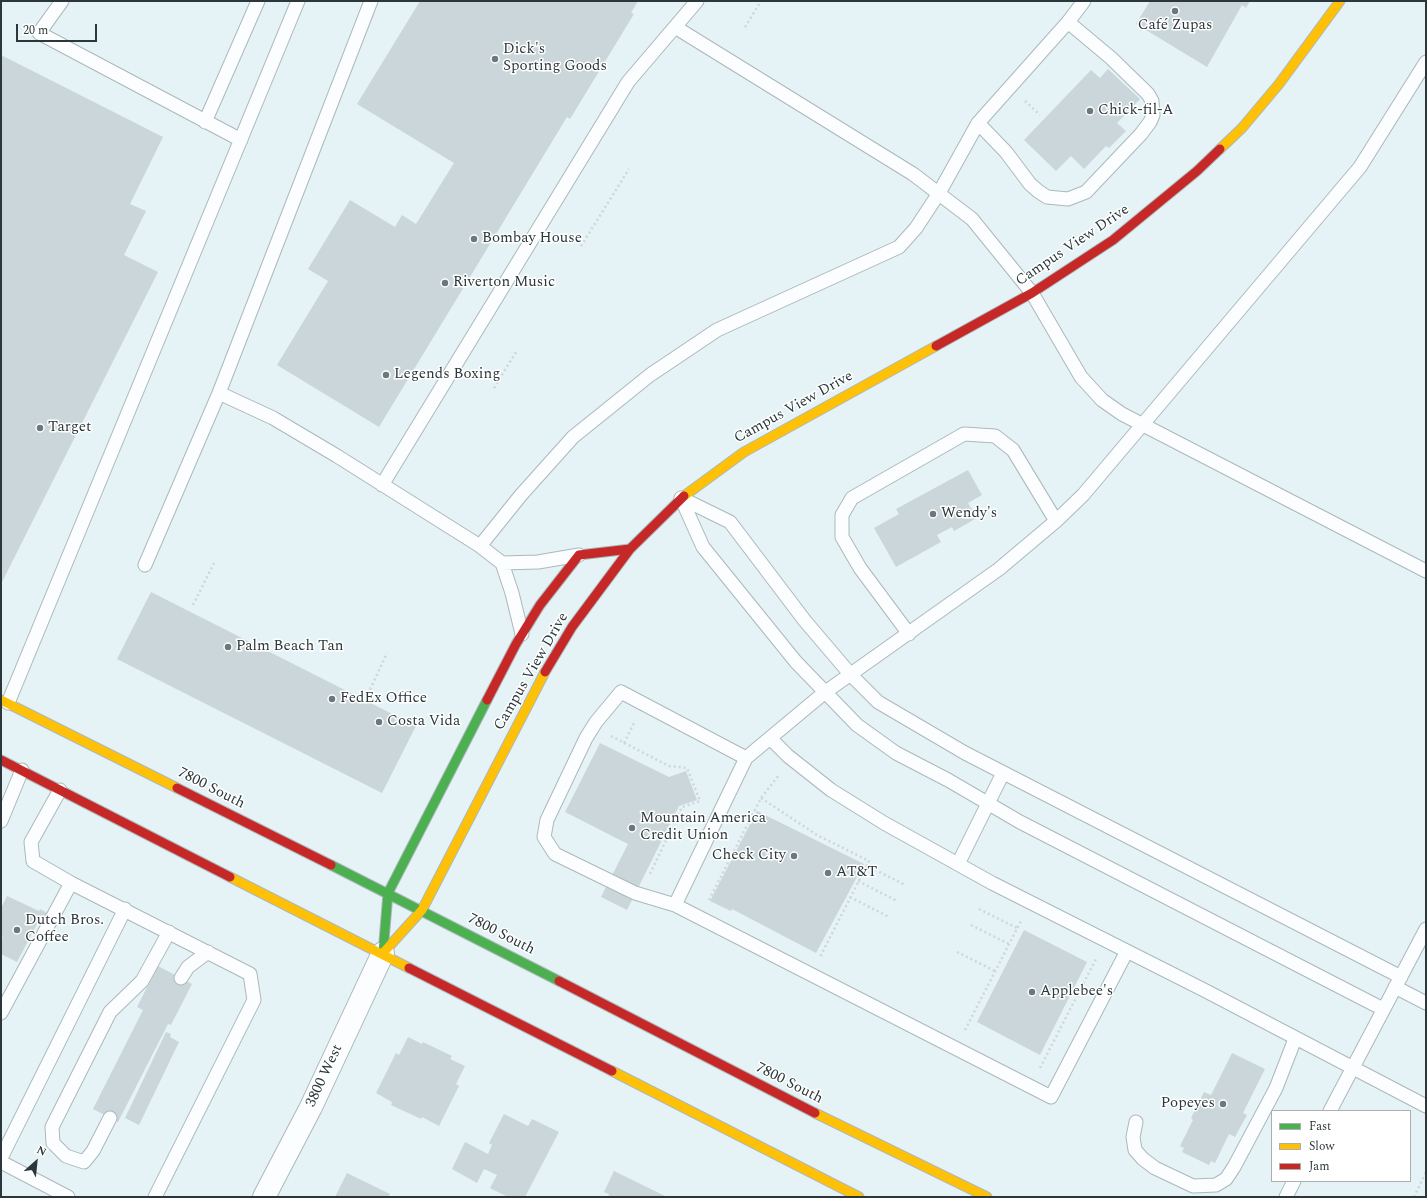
<!DOCTYPE html>
<meta charset="utf-8">
<style>
body{margin:0}
#map{position:relative;width:1427px;height:1198px;overflow:hidden;background:#e5f3f6;font-family:Spectral,serif}
canvas{display:block}
.frame{position:absolute;inset:0;border:2px solid #2b373a;pointer-events:none}
.legend{position:absolute;left:1271px;top:1110px;width:140px;height:72px;box-sizing:border-box;background:#fff;border:1px solid #aaafb0;margin:0;padding:5px 7px;list-style:none;font-size:12px;color:#2b373a}
.legend li{display:flex;align-items:center;gap:8px;height:20px}
.legend b{width:20px;border:1px solid #aaafb0}
.north{position:absolute;left:16px;top:1142px;width:40px;height:40px;-webkit-text-stroke:3px #fff;paint-order:stroke;rotate:27deg;font-size:11px;font-weight:700;line-height:16px;text-align:center;color:#2b373a}
.north::after{content:'';display:block;margin:auto;width:14px;height:18px;background:#2b373a;clip-path:polygon(50% 0,100% 100%,50% 72%,0 100%)}
.scale{position:absolute;left:16px;top:24px;width:81px;height:18px;box-sizing:border-box;border:2px solid #2b373a;border-top:0;padding-left:5px;font-size:12px;line-height:14px;white-space:nowrap;color:#2b373a;-webkit-text-stroke:3px #fff;paint-order:stroke}
</style>
<div id="map">
<canvas width="1427" height="1198"></canvas>
<div class="frame"></div>
<ul class="legend">
<li><b style="height:5px;background:#4caf50"></b>Fast</li>
<li><b style="height:5px;background:#ffc107"></b>Slow</li>
<li><b style="height:5px;background:#c62828"></b>Jam</li>
</ul>
<div class="north">N</div>
<div class="scale">20 m</div>
</div>
<script>
const ctx = document.querySelector('canvas').getContext('2d');
ctx.lineJoin = 'round';
function paint(path, color) {
  ctx.fillStyle = color;
  ctx.fill(path, 'evenodd');
}
function poly(rows) {
  const path = new Path2D();
  for (const r of rows) {
    path.moveTo(r[0], r[1]);
    for (let i = 2; i < r.length; i += 2) path.lineTo(r[i], r[i + 1]);
  }
  return path;
}
function stroke(path, color, width, dash) {
  ctx.strokeStyle = color;
  ctx.lineWidth = width;
  ctx.lineCap = dash ? 'butt' : 'round';
  ctx.setLineDash(dash || []);
  ctx.stroke(path);
}
function drawText(font, color, halo, rows, align = 'center') {
  ctx.font = font + ' Spectral,serif';
  ctx.lineWidth = 3;
  ctx.setLineDash([]);
  ctx.textBaseline = 'middle';
  ctx.strokeStyle = halo;
  ctx.fillStyle = color;
  for (const [text, x, y, turn = 0] of rows) {
    ctx.save();
    ctx.translate(x, y);
    ctx.rotate((+turn || 0) * Math.PI / 180);
    ctx.textAlign = isNaN(turn) ? turn : align;
    if (halo) ctx.strokeText(text, 0, 0);
    ctx.fillText(text, 0, 0);
    ctx.restore();
  }
}
paint(poly([
 [420,1,638,1,631,13,634,14,570,119,567,117,379,427,277,365,328,281,308,269,350,200,395,227,402,215,416,224,454,163,357,104],
 [1150,1,1250,1,1246,8,1242,5,1207,67,1136,24],
 [1,55,163,137,130,204,146,211,124,255,158,272,1,584],
 [1108,69,1140,99,1117,123,1126,131,1109,148,1106,146,1084,169,1071,156,1056,171,1024,140,1091,70,1100,78],
 [968,470,982,495,968,503,977,518,954,531,952,527,937,535,941,542,896,567,874,528,899,514,896,509],
 [151,592,416,726,382,793,117,659],
 [600,743,669,777,686,771,697,800,679,806,627,910,601,897,628,844,565,812],
 [757,811,864,864,816,953,732,909,731,911,710,901],
 [7,896,39,911,40,909,49,914,44,925,38,922,17,962,1,954,1,940,3,937,1,936,1,908],
 [1024,930,1087,962,1040,1055,977,1022],
 [158,966,192,984,171,1025,168,1024,118,1122,93,1109,143,1010,137,1007],
 [166,1032,171,1034,170,1037,179,1042,139,1125,125,1118],
 [408,1037,422,1044,423,1042,452,1056,450,1059,465,1066,456,1084,459,1086,439,1126,422,1117,421,1119,391,1105,392,1102,376,1093,396,1053,399,1055],
 [1232,1053,1265,1069,1243,1113,1247,1115,1235,1137,1229,1134,1215,1163,1211,1161,1209,1165,1182,1152,1184,1148,1180,1146,1193,1120,1191,1118,1204,1092,1211,1095],
 [504,1114,528,1126,532,1119,559,1132,525,1197,508,1197,490,1188,497,1175,484,1169,477,1183,452,1169,465,1142,488,1154,492,1145,489,1143],
 [614,1171,667,1197,608,1197,609,1194,604,1192],
 [347,1173,390,1194,388,1197,335,1197]
]), '#cad6d9');
const lane = poly([
 [62,1,39,33,241,140],
 [675,27,913,174,972,219,1032,293,1081,377,1102,400,1122,414,1426,571],
 [205,122,258,1],
 [978,123,1006,152,1030,184,1038,191,1047,197,1068,199,1086,192,1141,134,1150,122,1153,115,1152,101,1148,94,1111,58,1068,22],
 [219,393,273,418,337,456,480,546,502,563],
 [382,485,628,82,697,1],
 [681,498,703,547,796,662,857,725,896,753,948,780,1020,822,1383,1009],
 [681,498,730,522,805,621,851,675,878,702,965,753,1401,977],
 [480,546,521,495,573,437,650,375,717,330,899,247,916,228,939,193,978,123,1068,22,1084,1],
 [145,565,219,393,371,1],
 [522,634,512,593,502,563,538,562,579,555],
 [909,634,860,568,842,537,842,515,852,498,964,434,995,436,1013,450,1056,521],
 [8,703,298,1],
 [770,738,788,756,831,790,884,823,992,883,1204,990,1426,1106],
 [746,758,621,692,596,722,586,738,547,820,544,837,555,854,635,893,675,905,1051,1097,1127,951],
 [60,790,31,842,33,861,71,883,250,974,254,1000,155,1197],
 [1,821,22,770],
 [958,864,1003,773],
 [675,905,746,758,824,693,999,569,1056,521,1083,495,1360,167,1426,62],
 [181,978,188,967,208,952],
 [1395,987,1426,1003],
 [1,1013,71,883],
 [1330,1111,1426,929],
 [110,1118,93,1151,84,1162,66,1156,53,1143,52,1127,110,1012,142,981,169,932],
 [1136,1122,1133,1137,1135,1150,1143,1159,1155,1168,1193,1186,1216,1185,1226,1179,1234,1167,1276,1088,1295,1039],
 [1,1158,125,909],
 [1,1162,68,1197],
 [1286,1197,1294,1181]
]);
const street = poly([
 [264,1197,311,1107,383,953]
]);
const fast = poly([
 [331,865,559,981],
 [383,953,388,893,487,700]
]);
const slow = poly([
 [1220,149,1242,128,1279,84,1340,1],
 [684,496,744,452,936,346],
 [1,700,177,788],
 [230,877,409,968],
 [383,953,422,910,545,672],
 [612,1071,859,1197],
 [815,1113,987,1197]
]);
const jam = poly([
 [936,346,1032,293,1113,240,1197,171,1220,149],
 [545,672,572,627,630,549,684,496],
 [487,700,516,644,540,605,579,555,630,549],
 [1,760,230,877],
 [177,788,331,865],
 [409,968,612,1071],
 [559,981,815,1113]
]);
stroke(lane, '#acb8bb', 15);
stroke(street, '#acb8bb', 24);
stroke(fast, '#acb8bb', 11);
stroke(slow, '#acb8bb', 11);
stroke(jam, '#acb8bb', 11);
stroke(poly([
 [745,27,761,1],
 [1025,101,1040,115],
 [581,246,629,169],
 [494,388,516,352],
 [193,605,214,563],
 [368,694,387,653],
 [611,736,669,766,687,768,700,801,682,807,649,876],
 [624,743,634,723],
 [761,798,817,835,869,861,820,957],
 [866,865,905,885],
 [858,881,897,901],
 [850,897,889,917],
 [709,900,761,798,779,775],
 [979,909,1017,928],
 [971,925,1009,944],
 [957,952,995,971],
 [965,1030,1021,921],
 [1040,1068,1096,959],
 [1414,1197,1426,1172]
]), '#d1d5d6', 2.5, [2, 3]);
stroke(lane, '#fbfdfe', 13);
stroke(street, '#fbfdfe', 22);
stroke(fast, '#4caf50', 9);
stroke(slow, '#ffc107', 9);
stroke(jam, '#c62828', 9);
for (const [x, y, r, color] of [
 [1175,11,4,"#6c797c"],
 [495,59,4,"#6c797c"],
 [1090,111,4,"#6c797c"],
 [474,239,4,"#6c797c"],
 [445,283,4,"#6c797c"],
 [386,375,4,"#6c797c"],
 [40,428,4,"#6c797c"],
 [933,514,4,"#6c797c"],
 [228,647,4,"#6c797c"],
 [332,699,4,"#6c797c"],
 [379,722,4,"#6c797c"],
 [632,828,4,"#6c797c"],
 [794,856,4,"#6c797c"],
 [828,873,4,"#6c797c"],
 [17,930,4,"#6c797c"],
 [1032,992,4,"#6c797c"],
 [1223,1104,4,"#6c797c"]
]) {
  const dot = new Path2D();
  dot.arc(x, y, r, 0, 2 * Math.PI);
  ctx.fillStyle = color;
  ctx.fill(dot);
  stroke(dot, '#fff', 1.5);
}
drawText('15px', '#2b373a', '#fff', [
 ["Café Zupas",1175,26,"center"],
 ["Dick's",503,50],
 ["Sporting Goods",503,67],
 ["Chick-fil-A",1098,111],
 ["Bombay House",482,239],
 ["Riverton Music",453,283],
 ["Legends Boxing",394,375],
 ["Target",48,428],
 ["Wendy's",941,514],
 ["Palm Beach Tan",236,647],
 ["FedEx Office",340,699],
 ["Costa Vida",387,722],
 ["Mountain America",640,819],
 ["Credit Union",640,836],
 ["Check City",786,856,"right"],
 ["AT&T",836,873],
 ["Dutch Bros.",25,921],
 ["Coffee",25,938],
 ["Applebee's",1040,992],
 ["Popeyes",1215,1104,"right"]
], 'left');
drawText('15px', '#2b373a', '#fff', [
 ["Campus View Drive",1073,246,-34],
 ["Campus View Drive",794,408,-29],
 ["Campus View Drive",532,672,-60],
 ["7800 South",211,789,27],
 ["7800 South",501,935,27],
 ["3800 West",325,1076,-65],
 ["7800 South",789,1084,27]
]);
</script>
